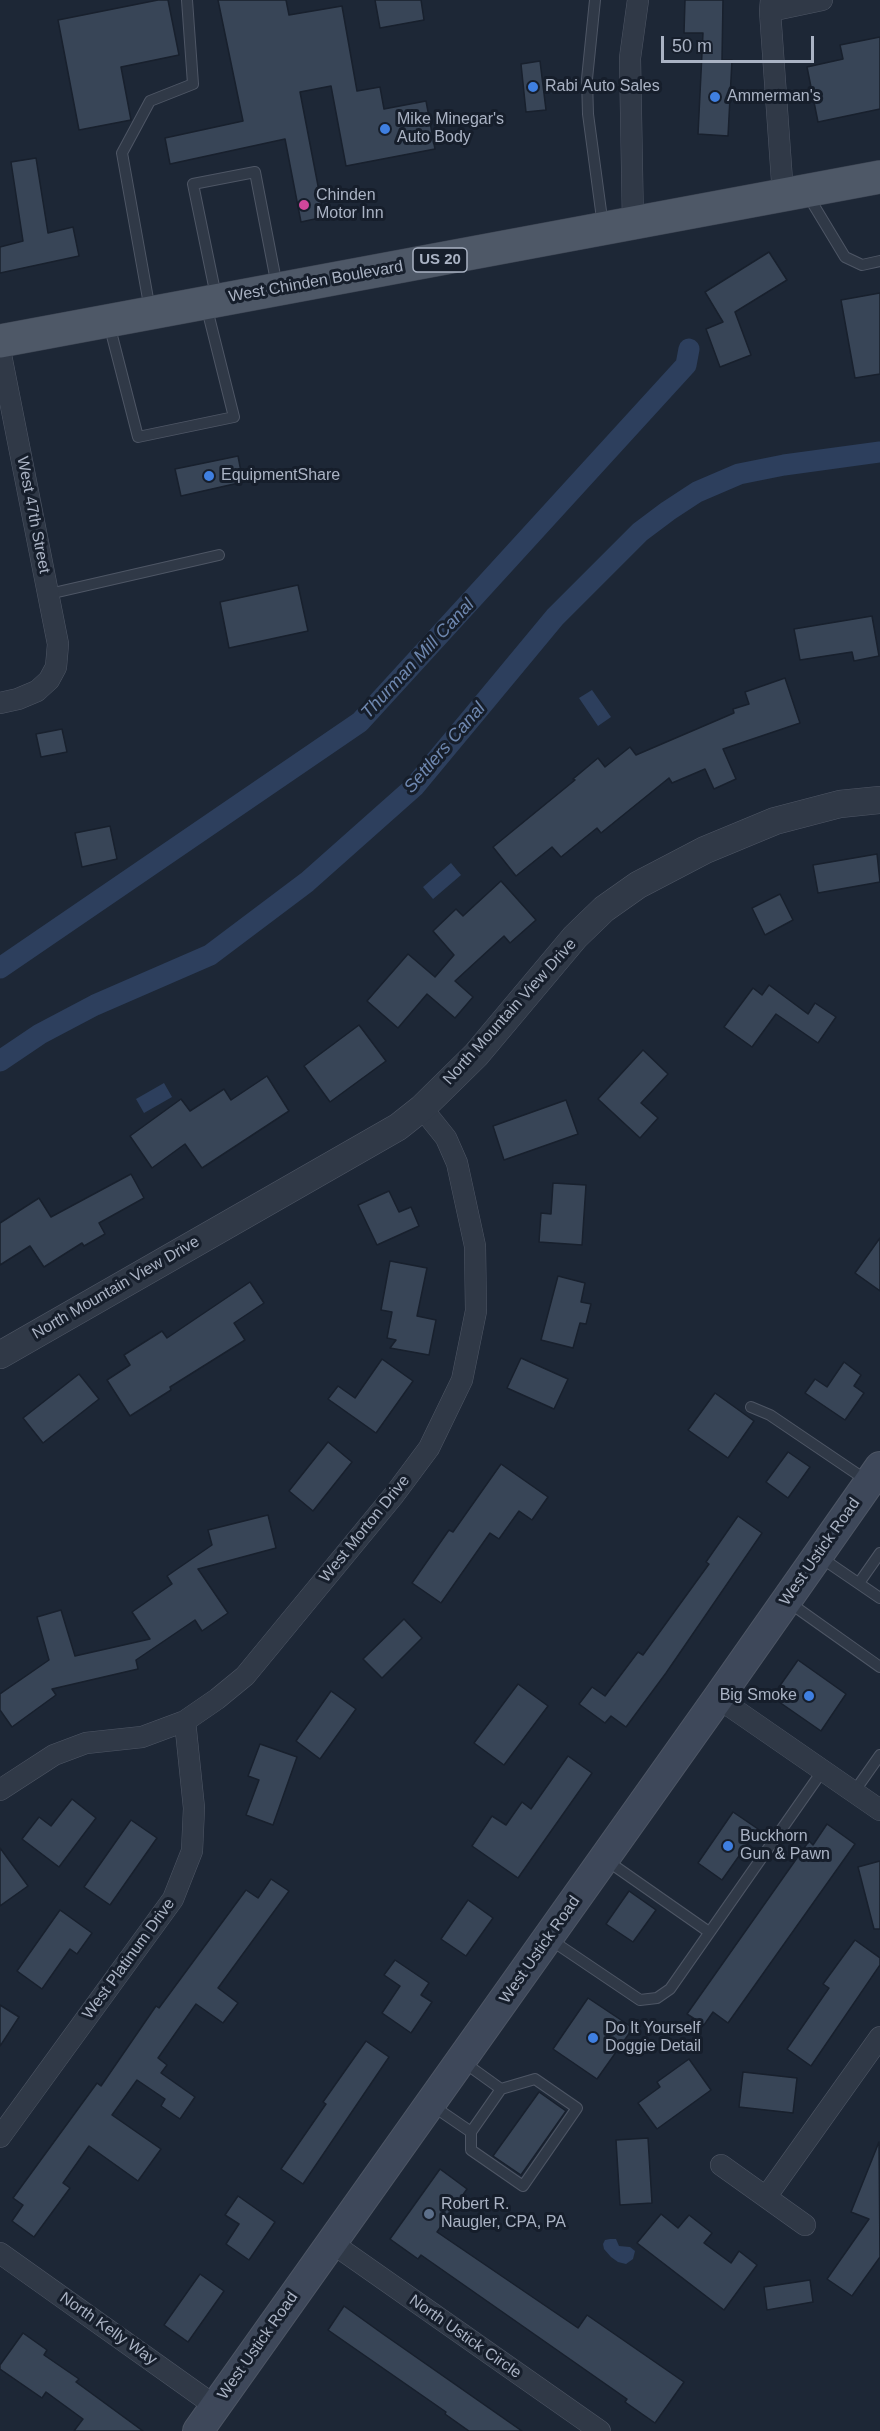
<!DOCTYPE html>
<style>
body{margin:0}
#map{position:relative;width:880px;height:2431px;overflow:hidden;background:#1d2736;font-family:Arial,sans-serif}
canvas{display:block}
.scale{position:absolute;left:661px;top:36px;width:153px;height:27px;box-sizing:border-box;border:3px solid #aab3c4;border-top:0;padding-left:8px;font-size:18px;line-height:21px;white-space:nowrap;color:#aab3c4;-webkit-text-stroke:4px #161e2b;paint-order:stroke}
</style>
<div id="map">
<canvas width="880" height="2431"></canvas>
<div class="scale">50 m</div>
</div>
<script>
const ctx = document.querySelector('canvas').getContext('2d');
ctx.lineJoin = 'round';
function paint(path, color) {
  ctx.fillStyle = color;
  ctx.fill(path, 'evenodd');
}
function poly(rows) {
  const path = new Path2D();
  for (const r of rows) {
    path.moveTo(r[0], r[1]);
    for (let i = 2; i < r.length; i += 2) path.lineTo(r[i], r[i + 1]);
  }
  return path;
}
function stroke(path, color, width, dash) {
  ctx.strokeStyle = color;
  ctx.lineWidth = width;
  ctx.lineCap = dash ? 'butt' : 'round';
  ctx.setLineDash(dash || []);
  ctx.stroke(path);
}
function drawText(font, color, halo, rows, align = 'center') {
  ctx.font = font + ' Arial,sans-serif';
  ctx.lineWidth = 6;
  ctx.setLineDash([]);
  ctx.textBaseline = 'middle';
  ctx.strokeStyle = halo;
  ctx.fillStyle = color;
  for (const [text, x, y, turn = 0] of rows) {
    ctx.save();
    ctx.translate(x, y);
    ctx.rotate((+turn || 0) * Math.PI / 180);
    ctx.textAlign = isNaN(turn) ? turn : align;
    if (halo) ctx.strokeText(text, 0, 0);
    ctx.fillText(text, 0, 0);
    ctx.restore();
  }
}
paint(poly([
 [592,690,611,717,598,726,579,698],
 [451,863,461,875,433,899,423,887],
 [164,1083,172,1097,144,1113,136,1099],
 [610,2239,616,2239,619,2246,630,2247,635,2251,633,2259,626,2264,618,2262,611,2257,604,2249,603,2244,605,2240]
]), '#2d3f5d');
stroke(poly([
 [0,968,360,722,686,365,689,349],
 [0,1061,40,1034,95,1005,210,955,307,882,414,787,555,617,640,532,668,511,697,492,739,474,784,465,880,452]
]), '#2d3f5d', 21);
const building = poly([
 [158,0,168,0,179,55,121,67,131,120,79,130,58,20,158,0],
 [218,0,286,0,289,15,342,6,357,91,380,87,384,109,426,101,435,149,346,166,331,86,300,92,324,217,301,222,285,139,170,164,165,138,243,121,218,0],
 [375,0,421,0,424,20,380,28,375,0],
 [685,0,723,0,722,60,732,60,728,136,698,134,703,33,684,33,685,0],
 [880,37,880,109,818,122,807,67,843,59,840,45,880,37],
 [540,61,546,110,526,112,521,64,540,61],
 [36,158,48,233,73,227,79,256,0,273,0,247,23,241,11,162,36,158],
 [769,252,787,280,735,312,751,355,720,367,706,329,723,322,705,292,769,252],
 [880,293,880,374,855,378,841,300,880,293],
 [238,456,243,482,181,496,175,469,238,456],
 [298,585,308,631,229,648,220,602,298,585],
 [872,616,879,656,854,661,852,652,800,660,794,629,872,616],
 [785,678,800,723,723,749,736,779,714,789,705,769,672,783,669,778,601,833,597,828,561,857,552,847,516,876,493,847,575,780,573,779,598,758,605,767,630,747,636,755,734,713,733,709,749,704,745,692,785,678],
 [62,729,67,752,41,757,36,734,62,729],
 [110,826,117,859,82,867,75,833,110,826],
 [877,854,880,882,818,893,813,865,877,854],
 [501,881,536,920,510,943,504,936,455,981,473,997,455,1018,427,994,398,1028,367,1001,408,954,435,977,454,955,433,931,456,909,463,916,501,881],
 [780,894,793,920,765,935,752,908,780,894],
 [769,985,808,1014,815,1003,836,1017,818,1043,776,1014,752,1047,724,1027,753,988,762,995,769,985],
 [359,1025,386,1061,330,1102,304,1066,359,1025],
 [643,1050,668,1074,641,1103,658,1118,640,1138,598,1099,643,1050],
 [267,1076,289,1111,202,1168,185,1144,152,1168,130,1136,181,1099,190,1111,224,1089,231,1100,267,1076],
 [566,1100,578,1134,504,1160,493,1126,566,1100],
 [131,1174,144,1198,99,1223,105,1234,84,1246,82,1243,44,1267,30,1246,0,1265,0,1223,39,1198,51,1217,131,1174],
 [553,1183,586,1185,582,1245,539,1242,541,1213,551,1214,553,1183],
 [389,1191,399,1212,411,1207,419,1226,377,1245,358,1205,389,1191],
 [880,1238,880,1291,855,1273,880,1238],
 [390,1261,427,1268,417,1316,436,1320,429,1355,390,1348,396,1340,387,1338,392,1312,381,1310,390,1261],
 [558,1276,585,1283,581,1302,591,1304,586,1324,580,1323,573,1348,541,1340,558,1276],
 [250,1282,264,1303,234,1323,245,1340,170,1387,171,1390,130,1416,107,1380,130,1365,124,1355,162,1331,167,1338,250,1282],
 [521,1358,568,1379,554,1409,507,1388,521,1358],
 [382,1359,413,1381,376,1433,328,1399,338,1386,355,1398,382,1359],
 [844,1362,861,1375,854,1386,864,1393,845,1420,805,1393,815,1379,827,1387,844,1362],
 [79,1374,99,1399,43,1443,23,1418,79,1374],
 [715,1393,754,1421,728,1458,688,1430,715,1393],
 [328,1442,352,1462,313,1511,289,1491,328,1442],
 [788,1452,810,1467,788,1498,766,1482,788,1452],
 [501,1464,548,1497,532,1520,519,1511,499,1539,490,1533,441,1603,412,1583,449,1530,453,1532,501,1464],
 [268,1515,276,1548,198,1569,228,1613,202,1631,195,1620,136,1660,138,1669,52,1689,56,1695,12,1727,0,1710,0,1694,49,1660,37,1617,61,1610,75,1656,150,1639,132,1612,172,1584,167,1576,212,1545,208,1530,268,1515],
 [738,1516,762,1533,666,1673,626,1727,611,1716,605,1723,579,1704,592,1687,605,1696,638,1652,643,1655,709,1564,706,1562,738,1516],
 [404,1619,422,1638,382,1678,363,1659,404,1619],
 [798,1660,846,1694,821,1731,772,1697,798,1660],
 [518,1684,548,1706,504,1765,474,1743,518,1684],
 [331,1691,356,1709,320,1759,296,1741,331,1691],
 [260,1744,297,1757,273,1825,246,1815,259,1780,248,1776,260,1744],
 [568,1756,592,1773,518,1878,472,1846,492,1816,506,1825,522,1802,531,1809,568,1756],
 [72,1799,96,1818,59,1867,22,1839,39,1817,51,1826,72,1799],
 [733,1812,758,1829,722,1880,698,1863,733,1812],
 [131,1820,157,1838,110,1905,84,1887,131,1820],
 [827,1824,855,1844,728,2023,713,2012,704,2025,687,2014,809,1841,813,1845,827,1824],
 [0,1848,28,1886,0,1906,0,1848],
 [880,1861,880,1929,874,1929,858,1867,880,1861],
 [271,1879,289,1891,218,1988,238,2003,223,2023,196,2004,158,2058,167,2065,161,2073,195,2097,180,2119,161,2106,165,2099,137,2080,112,2115,161,2149,138,2181,89,2146,63,2183,70,2188,34,2237,12,2221,23,2205,13,2198,97,2083,101,2086,156,2006,159,2008,246,1890,258,1898,271,1879],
 [629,1891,656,1910,633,1942,606,1924,629,1891],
 [468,1900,493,1918,466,1956,441,1939,468,1900],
 [60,1910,92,1933,77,1954,70,1949,42,1989,17,1971,60,1910],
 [855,1940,880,1958,880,1965,811,2066,787,2049,829,1988,823,1984,855,1940],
 [395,1960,429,1983,421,1995,432,2002,411,2033,382,2013,400,1986,384,1975,395,1960],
 [588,1998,633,2028,597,2079,553,2049,588,1998],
 [0,2005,19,2017,0,2046,0,2005],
 [366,2041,389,2057,303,2184,281,2169,326,2104,323,2102,366,2041],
 [689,2059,711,2090,657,2129,638,2103,660,2087,657,2082,689,2059],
 [743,2072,797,2078,793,2113,739,2107,743,2072],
 [539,2092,566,2111,521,2175,493,2156,539,2092],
 [648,2138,652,2203,620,2205,616,2140,648,2138],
 [879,2142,880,2257,852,2296,827,2279,869,2219,851,2212,879,2142],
 [440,2169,467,2189,437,2232,578,2328,587,2315,684,2382,655,2423,625,2402,627,2399,421,2255,418,2259,390,2239,440,2169],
 [238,2196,275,2222,249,2260,226,2244,239,2224,225,2215,238,2196],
 [661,2214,678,2228,689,2215,712,2233,704,2243,731,2263,739,2251,757,2265,724,2310,637,2243,661,2214],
 [200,2274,224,2291,188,2342,164,2325,200,2274],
 [810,2280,813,2302,767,2310,764,2287,810,2280],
 [344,2306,383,2334,522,2431,469,2431,445,2414,446,2412,328,2330,344,2306],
 [23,2333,47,2350,44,2355,79,2379,76,2382,143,2431,74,2431,83,2419,46,2392,42,2398,0,2369,0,2365,23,2333]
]);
paint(building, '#384557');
stroke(building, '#18202d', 1.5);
const service = poly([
 [595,0,587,79,588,114,603,226],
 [807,194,845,257,862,265,880,261],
 [216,296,193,184,255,172,277,286],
 [150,310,122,153,150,101,193,84,187,0],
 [109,324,138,437,234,417,206,305],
 [49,594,219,555],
 [751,1407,770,1415,869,1482],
 [820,1557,880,1598],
 [859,1583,880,1553],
 [787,1601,880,1667],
 [854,1792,880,1755],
 [606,1860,709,1932],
 [548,1938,640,2000,657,1998,670,1989,823,1770],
 [433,2106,471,2132,501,2089,462,2061],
 [471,2132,471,2150,523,2186,577,2108,535,2079,501,2089]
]);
const minor = poly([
 [771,0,770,11,783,195],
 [770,11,822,0],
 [633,224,630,58,638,0],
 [0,350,58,644,56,667,49,680,37,691,18,699,0,703],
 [718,1698,880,1810],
 [0,1790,54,1755,86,1743,142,1737,185,1721,217,1699,245,1676,394,1495,429,1448,462,1380,476,1311,475,1246,457,1163,446,1138,422,1108],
 [0,2137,173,1899,192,1851,194,1808,185,1721],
 [721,2165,805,2225],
 [766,2197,880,2037],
 [332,2243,600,2431],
 [0,2253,215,2406]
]);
const tertiary = poly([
 [0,1355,398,1127,422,1108,476,1055,575,937,604,909,638,885,705,850,775,821,840,804,880,800]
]);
const secondary = poly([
 [198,2431,718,1698,880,1467]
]);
const primary = poly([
 [0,341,880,177]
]);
stroke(service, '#4e5665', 12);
stroke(minor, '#4e5665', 22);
stroke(tertiary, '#4e5665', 28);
stroke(secondary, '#4e5665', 32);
stroke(primary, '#3a4250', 34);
stroke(service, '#303947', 10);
stroke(minor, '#303947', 21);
stroke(tertiary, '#303947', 27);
stroke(secondary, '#3e485a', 30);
stroke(primary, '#4e5867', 33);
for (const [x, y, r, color] of [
 [533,87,6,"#3f7fe0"],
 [715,97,6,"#3f7fe0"],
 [385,129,6,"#3f7fe0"],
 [304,205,6,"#d1479c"],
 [209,476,6,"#3f7fe0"],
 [809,1696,6,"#3f7fe0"],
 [728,1846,6,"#3f7fe0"],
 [593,2038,6,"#3f7fe0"],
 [429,2214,6,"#5c6f8a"]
]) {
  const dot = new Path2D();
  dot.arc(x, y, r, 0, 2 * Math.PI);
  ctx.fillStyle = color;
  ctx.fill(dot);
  stroke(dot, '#161e2b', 2);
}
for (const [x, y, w] of [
 [440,260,54]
]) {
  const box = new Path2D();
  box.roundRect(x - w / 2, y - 12, w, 24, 4.5);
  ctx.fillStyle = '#161e2b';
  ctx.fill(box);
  stroke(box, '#aab3c4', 1.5);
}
drawText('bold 15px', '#aab3c4', null, [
 ["US 20",440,260]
]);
drawText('16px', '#aab3c4', '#161e2b', [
 ["Rabi Auto Sales",545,87],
 ["Ammerman's",727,97],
 ["Mike Minegar's",397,120],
 ["Auto Body",397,138],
 ["Chinden",316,196],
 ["Motor Inn",316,214],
 ["EquipmentShare",221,476],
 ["Big Smoke",797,1696,"right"],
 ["Buckhorn",740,1837],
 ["Gun & Pawn",740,1855],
 ["Do It Yourself",605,2029],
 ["Doggie Detail",605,2047],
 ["Robert R.",441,2205],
 ["Naugler, CPA, PA",441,2223]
], 'left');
drawText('16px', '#aab3c4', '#161e2b', [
 ["West Chinden Boulevard",316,282,-10],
 ["West 47th Street",33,515,79],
 ["North Mountain View Drive",510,1012,-48],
 ["North Mountain View Drive",116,1288,-30],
 ["West Morton Drive",365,1529,-51],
 ["West Ustick Road",820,1552,-55],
 ["West Ustick Road",540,1950,-55],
 ["West Platinum Drive",129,1959,-54],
 ["North Kelly Way",108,2329,35],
 ["North Ustick Circle",465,2337,35],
 ["West Ustick Road",258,2346,-55]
]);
drawText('italic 18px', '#6f88b0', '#161e2b', [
 ["Thurman Mill Canal",418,659,-47],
 ["Settlers Canal",445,748,-49]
]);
</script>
